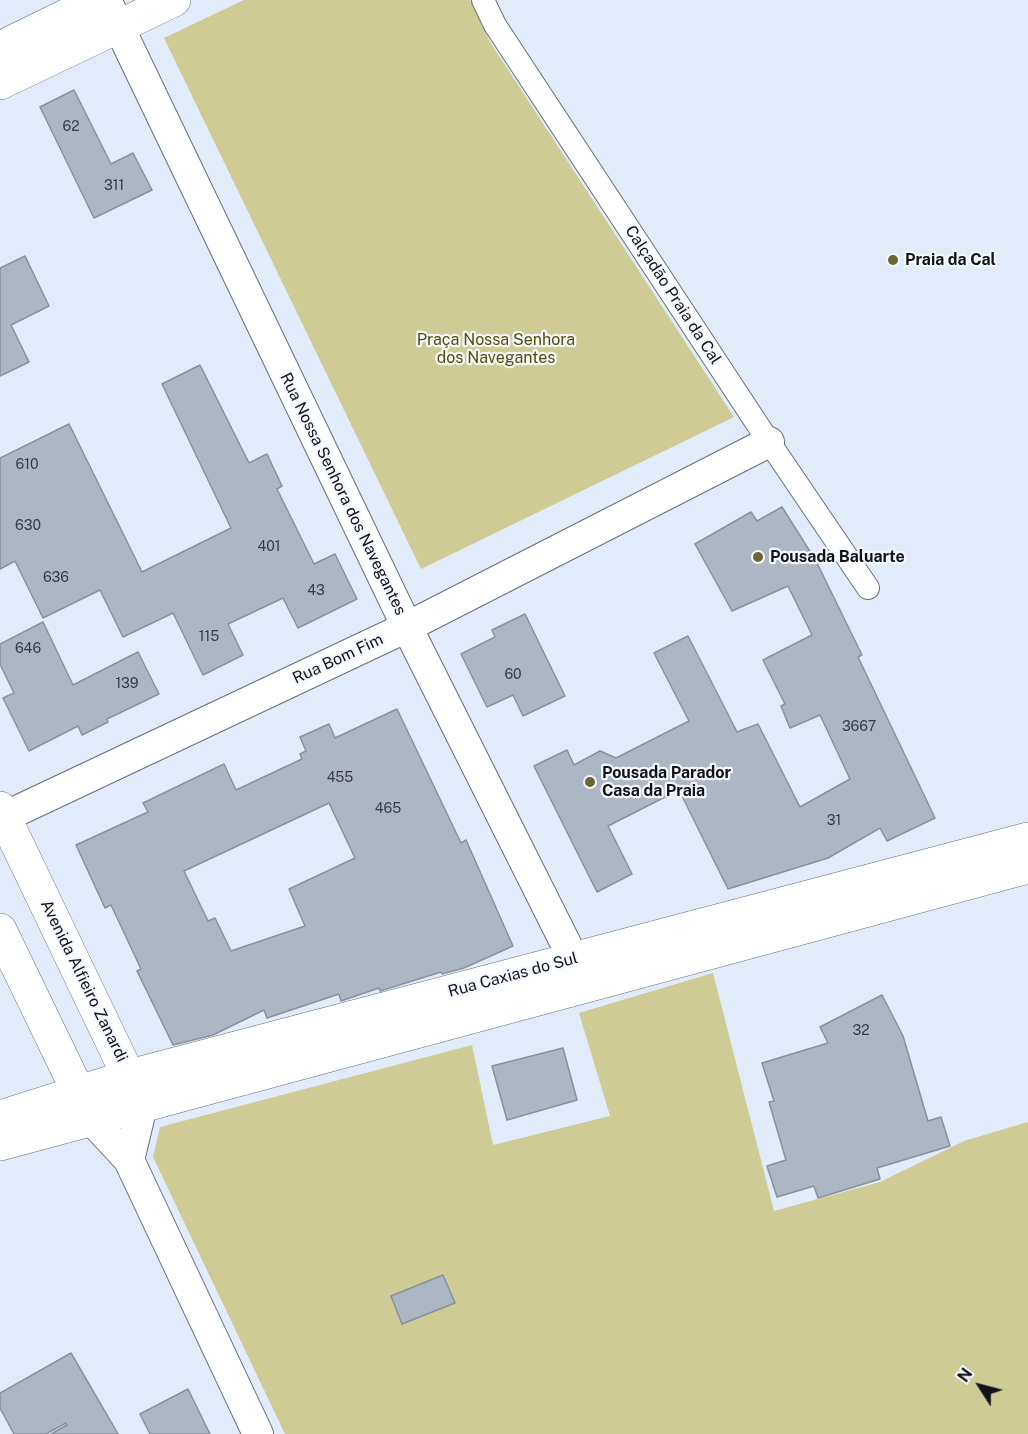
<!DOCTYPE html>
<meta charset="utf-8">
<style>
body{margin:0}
#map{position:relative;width:1028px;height:1434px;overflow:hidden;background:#e1ebf9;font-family:"Public Sans",sans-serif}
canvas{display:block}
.north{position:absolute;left:950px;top:1356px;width:60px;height:60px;-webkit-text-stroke:4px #f4f8fd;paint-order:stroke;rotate:306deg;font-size:16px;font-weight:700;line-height:24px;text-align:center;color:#0f1217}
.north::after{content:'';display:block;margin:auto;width:21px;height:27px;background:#0f1217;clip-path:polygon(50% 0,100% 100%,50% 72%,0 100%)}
</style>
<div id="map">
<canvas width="1028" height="1434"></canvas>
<div class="north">N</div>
</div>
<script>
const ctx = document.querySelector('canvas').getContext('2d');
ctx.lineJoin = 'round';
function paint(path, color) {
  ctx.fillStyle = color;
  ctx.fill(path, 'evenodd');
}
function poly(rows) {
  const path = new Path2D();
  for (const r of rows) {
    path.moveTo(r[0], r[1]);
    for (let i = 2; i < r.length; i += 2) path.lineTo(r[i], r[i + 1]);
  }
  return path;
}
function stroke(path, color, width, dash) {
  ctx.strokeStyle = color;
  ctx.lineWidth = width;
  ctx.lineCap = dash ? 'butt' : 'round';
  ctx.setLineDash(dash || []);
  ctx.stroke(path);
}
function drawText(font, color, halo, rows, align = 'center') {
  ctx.font = font + ' "Public Sans",sans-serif';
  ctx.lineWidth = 4.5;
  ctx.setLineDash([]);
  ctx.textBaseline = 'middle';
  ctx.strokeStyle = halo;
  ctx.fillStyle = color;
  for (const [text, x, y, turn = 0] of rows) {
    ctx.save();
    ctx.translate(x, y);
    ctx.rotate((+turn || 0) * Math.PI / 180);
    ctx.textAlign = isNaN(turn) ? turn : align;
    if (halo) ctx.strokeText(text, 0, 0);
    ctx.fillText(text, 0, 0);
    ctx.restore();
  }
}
paint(poly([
 [244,0,470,0,490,42,734,417,421,569,164,38],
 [713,973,774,1211,880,1182,964,1141,1028,1122,1028,1434,285,1434,153,1157,160,1127,472,1045,493,1145,610,1116,579,1013]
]), '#cecb95');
const building = poly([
 [74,90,111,164,133,153,152,190,94,218,40,107,74,90],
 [25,256,49,306,11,325,29,362,0,376,0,268,25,256],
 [200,365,249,463,267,454,282,486,277,489,314,564,335,554,357,599,298,628,283,598,228,624,243,655,203,675,173,613,123,637,100,590,43,618,15,561,0,569,0,458,69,424,142,572,231,528,162,384,200,365],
 [782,507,816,561,862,655,858,657,935,818,887,841,880,828,828,858,728,889,679,790,608,826,632,874,597,892,534,766,567,750,574,765,600,751,616,758,689,721,654,653,688,636,737,732,758,724,800,807,850,779,820,715,790,728,781,706,785,704,763,660,812,635,788,586,732,611,695,544,751,512,757,521,782,507],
 [525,614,565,696,523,716,513,695,487,707,461,654,495,637,492,630,525,614],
 [43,622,73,685,138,652,159,694,107,719,108,722,82,735,78,726,29,751,3,698,14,693,0,664,0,644,43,622],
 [397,709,461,843,466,840,513,946,464,968,442,974,441,972,380,991,379,988,341,1001,339,994,267,1018,264,1010,213,1035,173,1045,137,971,141,969,111,905,105,908,76,845,148,812,143,803,224,764,236,790,302,759,300,754,306,751,300,737,329,724,335,738,397,709],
 [329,803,355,858,289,889,305,926,231,951,215,918,208,921,184,871,329,803],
 [882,995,903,1036,928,1121,941,1117,950,1146,877,1168,880,1179,818,1198,814,1186,777,1197,767,1166,786,1160,769,1102,774,1101,762,1063,828,1043,820,1027,882,995],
 [563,1048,577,1100,507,1120,492,1066,563,1048],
 [443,1275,455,1303,402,1324,391,1296,443,1275],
 [71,1353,118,1434,51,1434,67,1425,66,1423,46,1434,14,1434,0,1408,0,1393,71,1353],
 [188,1389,210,1434,150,1434,140,1414,188,1389]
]);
paint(building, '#adb7c4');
stroke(building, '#88929f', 1.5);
const pedestrian = poly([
 [483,0,495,25,769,442,868,588]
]);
const minor = poly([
 [108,4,407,627,584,980],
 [0,819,407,627,769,442],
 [92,1120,129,1160,258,1434],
 [129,1160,142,1106]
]);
const tertiary = poly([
 [0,48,98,0],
 [0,83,174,0],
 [0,808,138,1096],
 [0,930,88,1112],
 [0,1117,130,1076,1028,839],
 [0,1144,1028,867]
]);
stroke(pedestrian, '#666f7c', 24);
stroke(minor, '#666f7c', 32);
stroke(tertiary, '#666f7c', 34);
stroke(pedestrian, '#fff', 22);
stroke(minor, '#fff', 30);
stroke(tertiary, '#fff', 33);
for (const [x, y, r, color] of [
 [893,260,6,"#6a6633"],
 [758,557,6,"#6a6633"],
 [590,782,6,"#6a6633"]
]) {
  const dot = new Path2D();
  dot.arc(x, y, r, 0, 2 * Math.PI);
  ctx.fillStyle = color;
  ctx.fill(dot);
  stroke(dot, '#f4f8fd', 2);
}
drawText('14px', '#363b42', null, [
 ["62",71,127],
 ["311",114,186],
 ["610",27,465],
 ["630",28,526],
 ["401",269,547],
 ["636",56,578],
 ["43",316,591],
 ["115",209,637],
 ["646",28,649],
 ["60",513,675],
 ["139",127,684],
 ["3667",859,727],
 ["455",340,778],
 ["465",388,809],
 ["31",834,821],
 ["32",861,1031]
]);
drawText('bold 16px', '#0f1217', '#f4f8fd', [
 ["Praia da Cal",905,260],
 ["Pousada Baluarte",770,557],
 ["Pousada Parador",602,773],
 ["Casa da Praia",602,791]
], 'left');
drawText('16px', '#0f1217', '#f4f8fd', [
 ["Calçadão Praia da Cal",673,295,57],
 ["Rua Nossa Senhora dos Navegantes",343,494,64],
 ["Rua Bom Fim",338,659,-25],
 ["Rua Caxias do Sul",513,975,-15],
 ["Avenida Alfieiro Zanardi",84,981,64]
]);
drawText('16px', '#524d00', '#f4f8fd', [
 ["Praça Nossa Senhora",496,340],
 ["dos Navegantes",496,358]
]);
</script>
